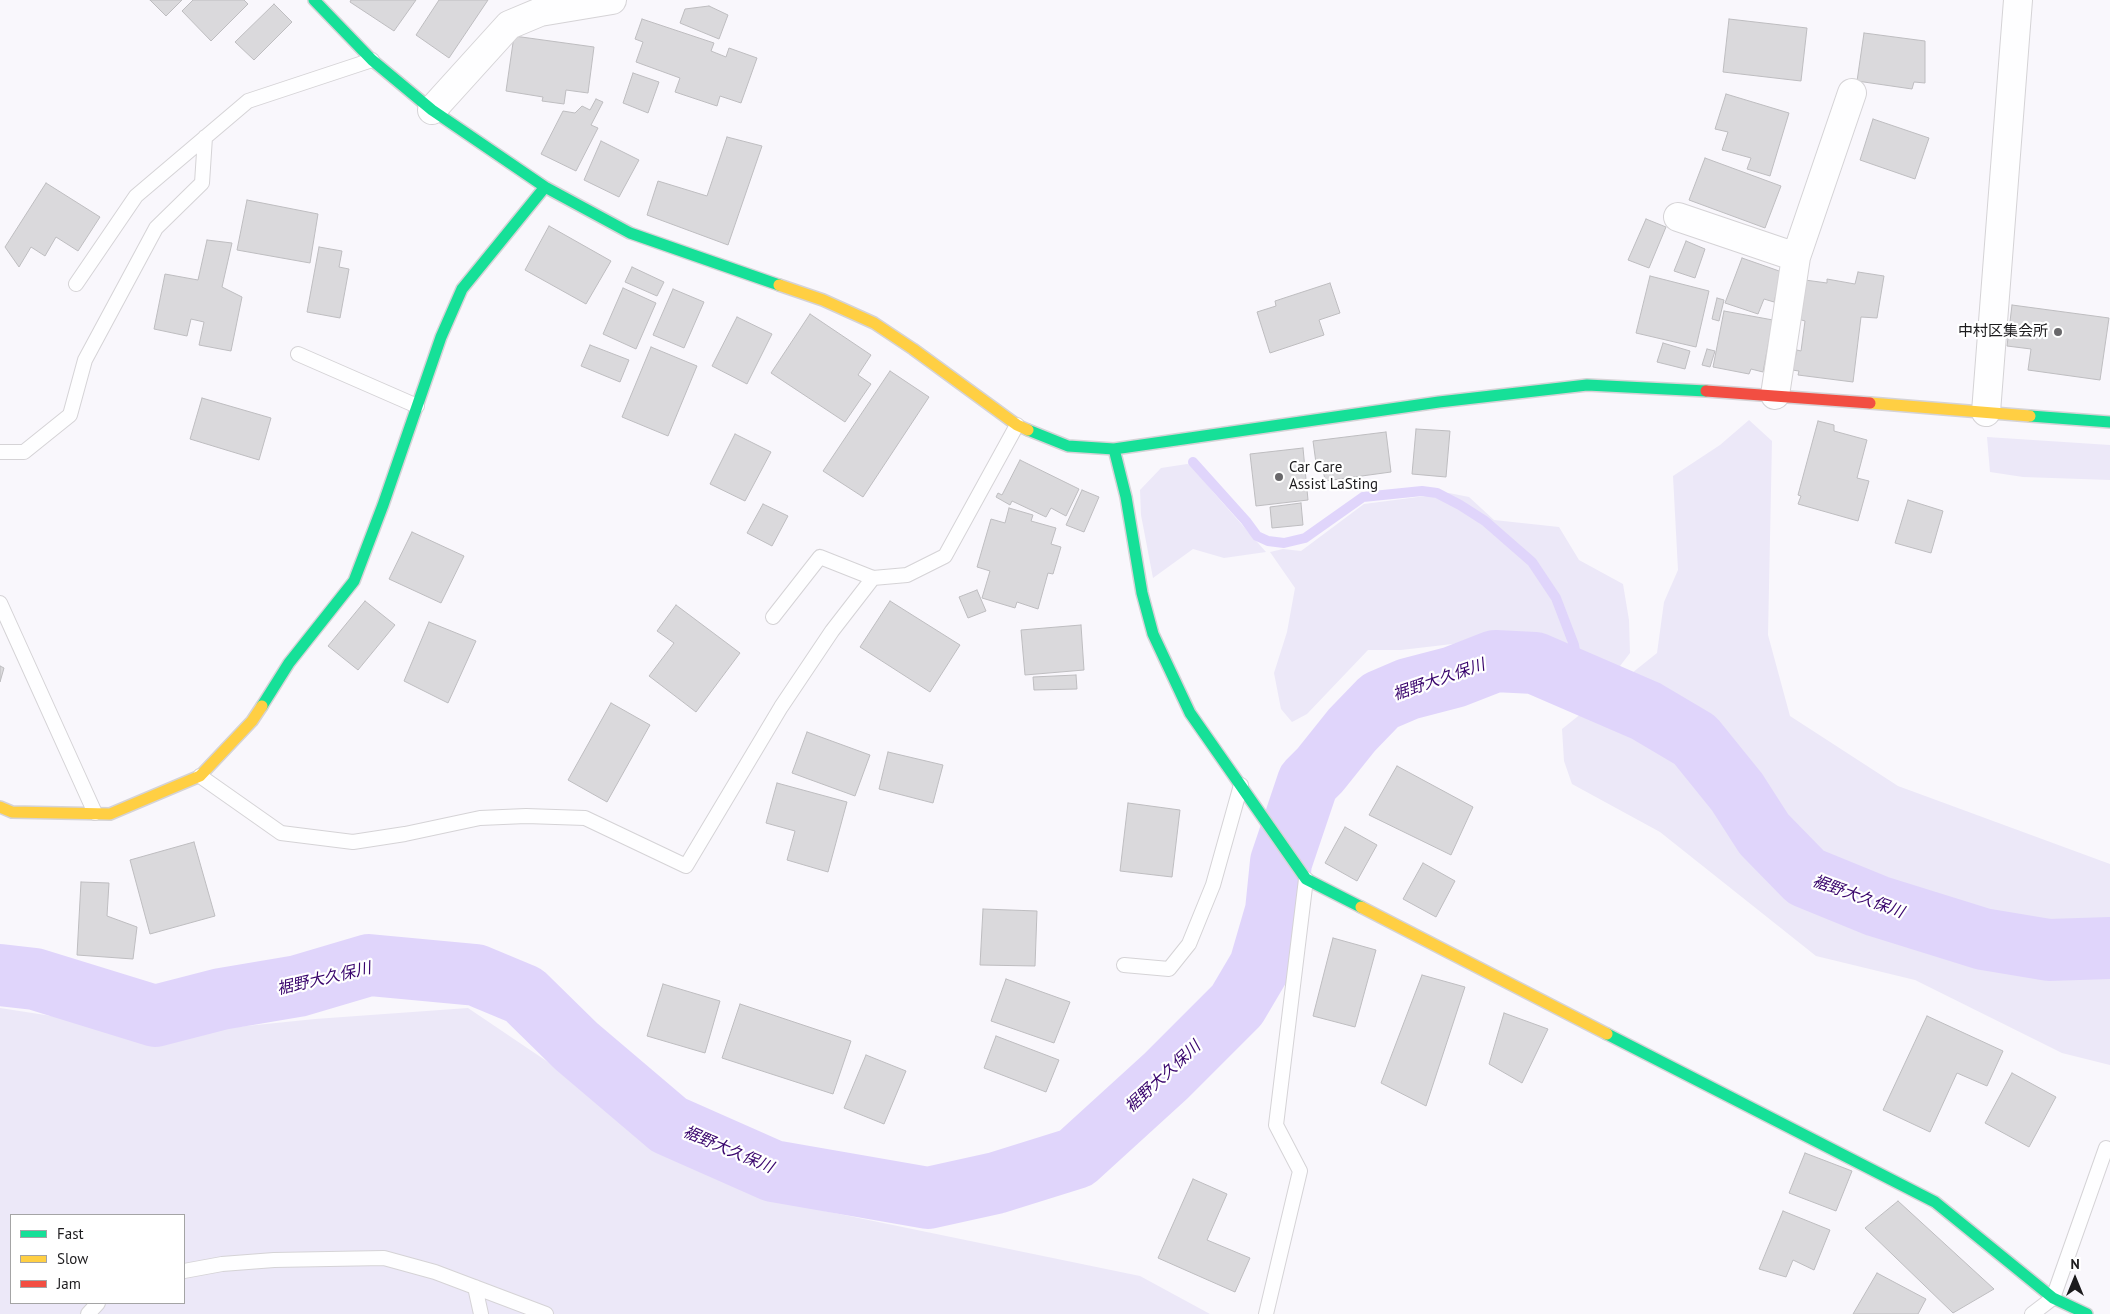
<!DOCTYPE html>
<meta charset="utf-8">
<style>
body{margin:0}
#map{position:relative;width:2110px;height:1314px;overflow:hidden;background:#f9f7fc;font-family:"PT Sans",sans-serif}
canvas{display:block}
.legend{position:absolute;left:10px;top:1214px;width:175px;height:90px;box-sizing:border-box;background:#fff;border:1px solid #a4a4a5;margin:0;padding:6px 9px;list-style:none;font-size:15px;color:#1c1b1d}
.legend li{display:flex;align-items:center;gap:10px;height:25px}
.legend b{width:25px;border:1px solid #a4a4a5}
.north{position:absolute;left:2050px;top:1254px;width:50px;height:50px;-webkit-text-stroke:4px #fff;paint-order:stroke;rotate:0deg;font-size:14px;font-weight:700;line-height:20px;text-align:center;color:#1c1b1d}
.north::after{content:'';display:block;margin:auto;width:18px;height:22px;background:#1c1b1d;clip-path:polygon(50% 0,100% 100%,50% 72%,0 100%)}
</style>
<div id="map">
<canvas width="2110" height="1314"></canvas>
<ul class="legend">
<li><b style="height:6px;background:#16e098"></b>Fast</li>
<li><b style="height:6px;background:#ffcf43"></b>Slow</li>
<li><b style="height:6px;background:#f24e42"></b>Jam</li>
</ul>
<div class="north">N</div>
</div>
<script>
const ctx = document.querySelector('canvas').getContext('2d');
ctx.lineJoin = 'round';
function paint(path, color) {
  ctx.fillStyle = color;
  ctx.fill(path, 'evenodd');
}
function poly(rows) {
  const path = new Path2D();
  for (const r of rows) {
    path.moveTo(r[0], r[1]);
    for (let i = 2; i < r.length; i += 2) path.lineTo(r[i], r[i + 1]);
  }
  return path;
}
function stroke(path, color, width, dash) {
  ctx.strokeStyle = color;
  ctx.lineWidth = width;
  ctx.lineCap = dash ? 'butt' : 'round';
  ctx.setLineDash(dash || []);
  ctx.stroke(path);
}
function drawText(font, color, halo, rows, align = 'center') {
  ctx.font = font + ' "PT Sans","Noto Sans JP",sans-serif';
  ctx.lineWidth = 4.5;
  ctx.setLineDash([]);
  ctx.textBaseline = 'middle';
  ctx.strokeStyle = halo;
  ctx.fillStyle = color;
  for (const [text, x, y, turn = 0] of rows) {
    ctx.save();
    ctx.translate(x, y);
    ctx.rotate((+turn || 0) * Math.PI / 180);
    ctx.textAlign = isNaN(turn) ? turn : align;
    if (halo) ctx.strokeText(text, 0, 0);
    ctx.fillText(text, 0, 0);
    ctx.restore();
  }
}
paint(poly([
 [1749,420,1772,441,1768,635,1790,716,1898,786,2110,864,2110,1065,2062,1053,1915,980,1816,956,1660,832,1572,784,1564,761,1562,729,1657,653,1664,602,1678,570,1673,476,1720,445],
 [1987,437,2110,445,2110,480,2023,477,1990,472],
 [1187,464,1192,465,1214,493,1266,552,1224,558,1193,549,1153,578,1141,515,1140,490,1161,468],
 [1449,493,1469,497,1494,520,1559,527,1579,560,1623,584,1629,620,1630,653,1610,679,1577,657,1529,639,1493,632,1461,643,1401,650,1368,650,1307,714,1292,722,1281,709,1274,673,1287,632,1295,588,1270,552,1283,549,1301,551,1364,504],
 [0,1008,168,1034,315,1019,468,1008,696,1162,820,1210,1140,1276,1210,1314,0,1314],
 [11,1215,184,1215,184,1303,11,1303]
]), '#ece8f8');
stroke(poly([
 [1193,462,1246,521,1257,536,1268,541,1284,543,1305,538,1363,497,1422,491,1437,493,1460,505,1485,521,1532,562,1556,598,1574,645,1580,683]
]), '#e0d5fb', 10);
stroke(poly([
 [0,975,35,979,155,1016,221,999,298,986,369,965,476,975,524,995,576,1046,669,1125,773,1171,928,1198,996,1183,1076,1158,1166,1076,1237,1005,1260,966,1276,911,1281,862,1308,782,1320,770,1352,730,1380,701,1408,689,1454,677,1495,661,1535,663,1646,711,1695,740,1737,792,1764,834,1806,877,1877,906,1983,939,2049,950,2110,948]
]), '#e0d5fb', 62);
const building = poly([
 [150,0,182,0,166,16,150,0],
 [193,0,244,0,248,4,211,41,182,11,193,0],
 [351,0,416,0,394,31,350,2,351,0],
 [439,0,488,0,449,58,416,35,439,0],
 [274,4,292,22,254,60,235,42,274,4],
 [709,6,728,15,719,39,680,23,685,9,709,6],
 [642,19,714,43,711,51,726,57,729,48,757,58,741,103,720,96,717,106,675,92,680,78,636,62,643,42,635,39,642,19],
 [1729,19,1807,28,1801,81,1723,72,1729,19],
 [1864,33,1925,41,1925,83,1914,82,1912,89,1857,81,1864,33],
 [514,36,594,47,588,93,566,90,564,104,542,101,543,97,506,91,514,36],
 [633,73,659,82,648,113,623,103,633,73],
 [1726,94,1789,113,1770,176,1747,169,1751,158,1722,150,1728,132,1715,129,1726,94],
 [596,99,603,102,591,125,598,128,576,171,541,154,563,111,575,113,582,106,590,110,596,99],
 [1873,119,1929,138,1915,179,1860,160,1873,119],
 [727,137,762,146,728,245,647,215,658,181,707,196,727,137],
 [601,141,639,160,619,197,584,180,601,141],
 [1705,158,1781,186,1765,228,1689,200,1705,158],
 [46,183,100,217,78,251,56,237,45,256,31,247,19,267,5,247,46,183],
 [247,200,318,214,310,263,237,250,247,200],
 [1646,219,1666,227,1649,268,1628,260,1646,219],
 [549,226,611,261,586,304,525,270,549,226],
 [207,240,232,243,222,287,242,297,231,351,199,345,204,322,191,319,187,336,154,329,165,274,198,280,207,240],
 [1686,241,1705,249,1695,278,1674,271,1686,241],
 [319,247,342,251,339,267,349,269,340,318,307,312,319,247],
 [1742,258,1782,272,1774,302,1764,299,1758,314,1725,303,1742,258],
 [632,267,664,282,657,296,625,282,632,267],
 [1858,272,1884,276,1877,318,1861,317,1853,382,1798,375,1799,371,1792,370,1797,350,1801,351,1805,321,1798,319,1805,280,1827,283,1827,279,1855,284,1858,272],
 [1650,276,1709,291,1696,347,1636,333,1650,276],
 [1330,283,1340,313,1319,320,1324,335,1270,353,1257,312,1276,306,1275,301,1330,283],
 [623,288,656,303,636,349,603,334,623,288],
 [673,289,704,302,684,348,653,335,673,289],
 [1717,298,1724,300,1719,321,1712,319,1717,298],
 [2012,305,2109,318,2100,380,2028,370,2031,349,2007,346,2012,305],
 [1724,311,1773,320,1763,372,1751,369,1749,374,1713,367,1724,311],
 [810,314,871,355,858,375,871,384,845,422,771,373,810,314],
 [737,317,772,334,747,384,712,366,737,317],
 [1663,343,1690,351,1685,369,1657,362,1663,343],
 [590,345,629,360,620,382,581,366,590,345],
 [651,347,697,366,668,436,622,417,651,347],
 [1707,349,1715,351,1710,367,1702,365,1707,349],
 [890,371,929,397,863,497,823,471,890,371],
 [202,398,271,418,259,460,190,439,202,398],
 [1818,421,1834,425,1834,431,1867,440,1857,478,1869,481,1858,521,1798,504,1801,496,1798,495,1818,421],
 [1416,429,1450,431,1446,477,1412,474,1416,429],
 [1386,432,1391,472,1325,481,1322,462,1316,463,1313,441,1386,432],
 [735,434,771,452,745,501,710,484,735,434],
 [1303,448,1308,500,1256,506,1250,454,1303,448],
 [1020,460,1079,489,1066,516,1051,508,1046,517,1012,501,1010,505,996,497,998,493,1002,495,1020,460],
 [1082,490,1099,497,1084,532,1066,525,1082,490],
 [1908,500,1943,511,1931,553,1895,543,1908,500],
 [1301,503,1303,525,1272,528,1270,507,1301,503],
 [763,504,788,516,772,546,747,533,763,504],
 [1009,508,1033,515,1031,521,1056,528,1051,544,1061,547,1053,574,1048,573,1038,609,1017,602,1015,608,982,598,990,571,977,567,991,519,1005,523,1009,508],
 [412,532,464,556,441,603,389,579,412,532],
 [977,590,986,611,968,618,959,597,977,590],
 [365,601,395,625,358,670,328,646,365,601],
 [890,601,960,645,930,692,860,647,890,601],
 [676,605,740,653,696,712,649,676,674,643,657,631,676,605],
 [429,622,476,641,448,703,404,681,429,622],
 [1081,625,1084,670,1025,675,1021,630,1081,625],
 [0,666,4,668,0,682,0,666],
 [1076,675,1077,689,1034,690,1033,677,1076,675],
 [611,703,650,725,607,802,568,780,611,703],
 [807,732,870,755,855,796,792,773,807,732],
 [888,752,943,765,933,803,879,789,888,752],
 [1397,766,1473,807,1451,855,1369,815,1397,766],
 [777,783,847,802,828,872,787,860,795,831,766,823,777,783],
 [1128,803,1180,810,1172,877,1120,871,1128,803],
 [1345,827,1377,845,1357,881,1325,863,1345,827],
 [194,842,215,916,150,934,130,860,194,842],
 [1423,863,1455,881,1436,917,1403,899,1423,863],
 [81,882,109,883,107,916,137,927,133,959,77,955,81,882],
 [983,909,1037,911,1035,966,980,965,983,909],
 [1333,938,1376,950,1355,1027,1313,1016,1333,938],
 [1422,975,1465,987,1426,1106,1381,1083,1422,975],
 [1006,979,1070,1002,1054,1043,991,1021,1006,979],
 [663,984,720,1001,705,1053,647,1036,663,984],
 [740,1004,851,1041,833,1094,722,1058,740,1004],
 [1504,1013,1548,1029,1522,1083,1489,1064,1504,1013],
 [1927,1016,2003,1051,1987,1086,1957,1073,1930,1132,1883,1110,1927,1016],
 [996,1036,1059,1060,1046,1092,984,1068,996,1036],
 [866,1055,906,1071,884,1124,844,1108,866,1055],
 [2012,1073,2056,1097,2029,1147,1985,1123,2012,1073],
 [1805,1153,1852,1171,1836,1211,1789,1193,1805,1153],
 [1193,1179,1227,1194,1207,1240,1250,1258,1235,1292,1158,1258,1193,1179],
 [1898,1201,1994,1289,1953,1313,1865,1228,1898,1201],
 [1783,1211,1830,1230,1814,1270,1793,1260,1786,1277,1759,1269,1783,1211],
 [1877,1273,1926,1299,1918,1314,1853,1314,1877,1273]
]);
paint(building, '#dad9dc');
stroke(building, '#bebdc0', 1);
const lane = poly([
 [76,284,136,196,248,101,372,60],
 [298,354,417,406],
 [0,452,24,452,70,415,85,360,156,228,202,183,205,137],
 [0,603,95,813],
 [773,617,820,557,873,578],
 [200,776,281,833,353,842,405,834,480,818,526,816,585,818,686,866,781,707,832,631,873,578,907,575,945,556,1017,425],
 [1124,965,1169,969,1189,944,1213,885,1241,785],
 [184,1271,222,1264,274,1260,384,1258,435,1272,546,1314],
 [475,1287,481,1314],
 [88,1314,98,1303],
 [1266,1314,1300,1171,1276,1125,1306,879],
 [2032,1314,2053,1298,2106,1148]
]);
const street = poly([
 [432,110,509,25,540,12,612,0],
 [1678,217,1796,257],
 [1775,395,1796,257,1852,93],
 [1986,412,2018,0]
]);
const fast = poly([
 [314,0,372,60,432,110,545,187,630,233,779,285],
 [2030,416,2110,422],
 [1028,430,1068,446,1114,449,1439,402,1587,385,1706,391],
 [1114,449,1126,497,1142,593,1153,634,1190,713,1306,879,1361,907],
 [262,706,289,663,354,581,383,505,441,337,462,289,545,187],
 [1607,1034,1935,1202,2053,1298,2087,1314]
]);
const slow = poly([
 [779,285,823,300,874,323,913,349,1017,425,1028,430],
 [1870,403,2030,416],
 [0,807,12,812,110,814,200,776,252,721,262,706],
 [1361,907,1607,1034]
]);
const jam = poly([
 [1706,391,1870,403]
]);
stroke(lane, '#d5d3d6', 16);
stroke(street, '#d5d3d6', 30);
stroke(fast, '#d5d3d6', 14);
stroke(slow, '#d5d3d6', 14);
stroke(jam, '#d5d3d6', 14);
stroke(lane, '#fefeff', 14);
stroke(street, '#fefeff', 28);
stroke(fast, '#16e098', 11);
stroke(slow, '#ffcf43', 11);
stroke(jam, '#f24e42', 11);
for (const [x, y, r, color] of [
 [2058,332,5,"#69686b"],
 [1279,477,5,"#69686b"]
]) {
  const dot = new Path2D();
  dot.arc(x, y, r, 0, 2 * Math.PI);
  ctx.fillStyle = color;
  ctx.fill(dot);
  stroke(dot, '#fff', 2);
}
drawText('15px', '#1c1b1d', '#fff', [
 ["中村区集会所",2048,332],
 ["Car Care",1289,468,"left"],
 ["Assist LaSting",1289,485,"left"]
], 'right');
drawText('italic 16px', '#38046c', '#fff', [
 ["裾野大久保川",1439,680,-19],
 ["裾野大久保川",1858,897,20],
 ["裾野大久保川",324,979,-13],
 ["裾野大久保川",1163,1077,-43],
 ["裾野大久保川",728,1150,23]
]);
</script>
